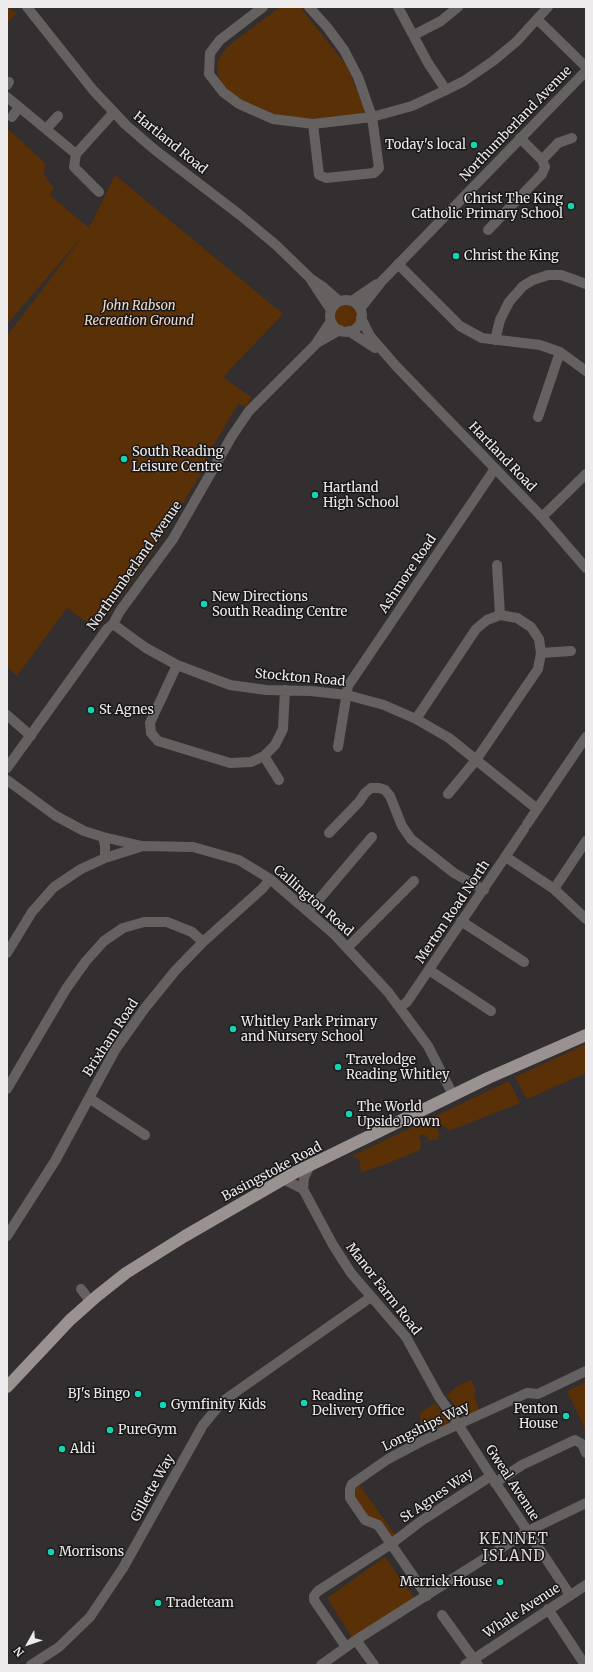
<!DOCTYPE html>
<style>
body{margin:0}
#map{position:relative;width:593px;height:1672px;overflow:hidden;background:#332e30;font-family:Merriweather,serif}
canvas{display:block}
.frame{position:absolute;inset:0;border:8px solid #eeebec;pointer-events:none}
.north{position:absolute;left:8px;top:1624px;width:40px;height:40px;-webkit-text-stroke:3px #191718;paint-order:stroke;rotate:230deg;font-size:11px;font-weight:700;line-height:16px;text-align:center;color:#eeebec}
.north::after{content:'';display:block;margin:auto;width:14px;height:18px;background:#eeebec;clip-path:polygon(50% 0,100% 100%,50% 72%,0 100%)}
</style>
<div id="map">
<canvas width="593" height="1672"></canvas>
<div class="frame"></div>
<div class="north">N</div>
</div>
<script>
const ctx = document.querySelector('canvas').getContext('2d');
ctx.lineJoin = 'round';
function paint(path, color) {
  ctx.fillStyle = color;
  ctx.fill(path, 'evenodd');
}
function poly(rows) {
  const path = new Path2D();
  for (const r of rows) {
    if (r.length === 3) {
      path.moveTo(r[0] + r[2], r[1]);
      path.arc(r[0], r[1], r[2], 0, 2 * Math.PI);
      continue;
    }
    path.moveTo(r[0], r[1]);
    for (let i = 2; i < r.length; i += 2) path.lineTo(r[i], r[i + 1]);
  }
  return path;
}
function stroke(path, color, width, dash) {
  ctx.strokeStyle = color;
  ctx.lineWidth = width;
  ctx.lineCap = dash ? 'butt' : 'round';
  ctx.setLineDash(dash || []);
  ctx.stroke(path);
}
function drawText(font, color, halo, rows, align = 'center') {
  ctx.font = font + ' Merriweather,serif';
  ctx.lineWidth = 3;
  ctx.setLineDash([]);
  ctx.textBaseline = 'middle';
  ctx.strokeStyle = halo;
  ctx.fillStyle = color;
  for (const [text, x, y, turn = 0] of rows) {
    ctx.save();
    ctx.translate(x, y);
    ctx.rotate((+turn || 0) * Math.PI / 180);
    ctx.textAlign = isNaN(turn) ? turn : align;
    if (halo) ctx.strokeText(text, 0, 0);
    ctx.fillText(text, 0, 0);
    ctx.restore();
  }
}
paint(poly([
 [7,7,17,13,7,23],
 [280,7,300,7,347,66,365,110,360,115,310,119,277,115,238,99,219,80,217,61,227,47],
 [7,128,45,163,44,175,54,188,50,195,89,228,115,175,283,314,223,377,252,398,245,407,239,403,209,452,205,467,156,547,97,629,67,608,17,676,7,667,7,336,83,236,7,324],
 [346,316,12],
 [586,1044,586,1073,527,1099,515,1077],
 [509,1081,520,1103,449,1131,443,1125,437,1129,439,1133,438,1140,429,1140,424,1134,419,1136,421,1141,420,1150,384,1165,361,1172,359,1159,352,1156],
 [471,1380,476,1391,474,1394,479,1410,463,1416,447,1395,456,1387],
 [586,1382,586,1430,567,1391],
 [435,1403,450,1423,422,1434,420,1413],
 [358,1483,396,1536,393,1538,365,1514,351,1494],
 [385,1557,415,1599,353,1639,327,1598]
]), '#5a3006');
stroke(poly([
 [27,7,93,90,126,125,155,150,240,215,276,245,311,279,323,287,339,301],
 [263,7,220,40,210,53,209,74,223,92,239,104,273,119,313,124,372,117,412,106,446,90,464,81,493,61,516,42,548,7],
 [309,7,327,27,344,50,358,77,372,117,379,168,374,173,326,178,319,175,313,124],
 [398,7,428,63,446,90],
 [538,20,586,67],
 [414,35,441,21,458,7],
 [7,85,9,82],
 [7,97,76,154,74,167,99,192],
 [12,117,19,107],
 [46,129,58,116],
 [76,154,114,112],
 [542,160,558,143,572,138],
 [488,230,542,174,545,167,542,160,520,138],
 [398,264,460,326,482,338,540,345,560,352,586,371],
 [311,280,331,310],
 [346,316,16],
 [352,301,377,284],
 [360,309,382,281,586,71],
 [361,318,370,336,396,366,542,517,586,568],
 [349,331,375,348],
 [495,340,500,320,509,302,523,286,533,280,548,275,561,275,586,284],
 [317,343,340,330],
 [538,417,560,352],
 [542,517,586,474],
 [497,565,500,615],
 [113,624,146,648,177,665,230,685,266,690,311,691,347,695,384,705,416,719,449,738,537,809],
 [541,653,571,651],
 [177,665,150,723,151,733,158,741,230,763,251,762,264,756,275,745,283,729,285,690],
 [7,715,31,736],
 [416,719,476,629,487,620,500,615,517,618,531,627,539,639,541,653,538,669,476,760,448,794],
 [338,747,348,686,494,470],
 [264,756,279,780],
 [7,768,107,629,113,624,120,611,173,539,232,436,249,411,315,345,331,321],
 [7,780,56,816,84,831,103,837,142,846,193,847,239,860,270,879,335,935,388,992,428,1046,453,1095],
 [527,824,586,737],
 [329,833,359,802,365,793,371,788,379,788,385,790,390,796,402,826,411,839,454,873,484,890],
 [103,837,105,846,105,858],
 [506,857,554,889,586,919],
 [554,889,586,841],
 [309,911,372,837],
 [461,921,524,962],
 [347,948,414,881],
 [7,953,32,912,54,887,81,869,105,858,140,847],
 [429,970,491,1011],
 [400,1007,407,1002,524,829],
 [7,1089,66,989,86,961,104,941,123,928,144,922,167,922,192,932,203,942],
 [89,1098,145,1135],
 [283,1179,303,1189,333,1245,351,1273,406,1337,439,1397,452,1415,491,1476,570,1595],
 [303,1189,304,1178,310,1165],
 [7,1236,55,1161,115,1050,145,1008,175,971,203,942,263,888,270,879],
 [81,1289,91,1302],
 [495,1483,522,1465,575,1440,582,1444,586,1453],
 [427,1596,391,1544,421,1521,491,1476],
 [548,1609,585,1665],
 [442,1615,478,1665],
 [356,1640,374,1665],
 [346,1647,314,1600,314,1596,318,1591,391,1544,378,1525,365,1520,350,1498,350,1489,352,1484,388,1459,424,1440,527,1393,538,1394,586,1371],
 [31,1665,59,1647,90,1617,123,1568,203,1425,223,1401,371,1297],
 [321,1665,356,1640,528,1531,586,1503],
 [465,1665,586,1585]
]), '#656161', 10);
stroke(poly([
 [7,1387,70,1320,97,1296,126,1273,185,1236,294,1173,488,1078,586,1035]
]), '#999291', 12);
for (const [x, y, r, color] of [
 [474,145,4,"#13d5b3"],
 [571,206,4,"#13d5b3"],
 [456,256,4,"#13d5b3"],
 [124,459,4,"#13d5b3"],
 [315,495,4,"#13d5b3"],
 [204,604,4,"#13d5b3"],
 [91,710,4,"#13d5b3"],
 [233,1029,4,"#13d5b3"],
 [338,1067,4,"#13d5b3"],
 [349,1114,4,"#13d5b3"],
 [138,1394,4,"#13d5b3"],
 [304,1403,4,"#13d5b3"],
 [163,1405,4,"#13d5b3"],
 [566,1416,4,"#13d5b3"],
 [110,1430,4,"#13d5b3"],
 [62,1449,4,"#13d5b3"],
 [51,1552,4,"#13d5b3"],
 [500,1582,4,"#13d5b3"],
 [158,1603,4,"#13d5b3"]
]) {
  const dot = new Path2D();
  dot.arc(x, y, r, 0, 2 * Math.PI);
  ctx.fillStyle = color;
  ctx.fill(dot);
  stroke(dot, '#191718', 1.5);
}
drawText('13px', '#eeebec', '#191718', [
 ["Northumberland Avenue",516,124,-46],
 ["Hartland Road",170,143,39],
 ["Hartland Road",502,457,46],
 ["Northumberland Avenue",135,566,-55],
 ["Ashmore Road",408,574,-56],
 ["Stockton Road",300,678,5],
 ["Callington Road",313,901,41],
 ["Merton Road North",453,912,-56],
 ["Brixham Road",111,1038,-57],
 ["Basingstoke Road",272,1172,-28],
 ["Manor Farm Road",383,1289,52],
 ["Longships Way",426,1427,-26],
 ["Gweal Avenue",512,1483,57],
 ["Gillette Way",153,1488,-61],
 ["St Agnes Way",437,1496,-34],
 ["Whale Avenue",522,1611,-33]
]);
drawText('13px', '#eeebec', '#191718', [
 ["Today's local",466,145,"right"],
 ["Christ The King",563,199,"right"],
 ["Catholic Primary School",563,214,"right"],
 ["Christ the King",464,256],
 ["South Reading",132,452],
 ["Leisure Centre",132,467],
 ["Hartland",323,488],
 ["High School",323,503],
 ["New Directions",212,597],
 ["South Reading Centre",212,612],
 ["St Agnes",99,710],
 ["Whitley Park Primary",241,1022],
 ["and Nursery School",241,1037],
 ["Travelodge",346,1060],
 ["Reading Whitley",346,1075],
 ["The World",357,1107],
 ["Upside Down",357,1122],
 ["BJ's Bingo",130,1394,"right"],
 ["Reading",312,1396],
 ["Delivery Office",312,1411],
 ["Gymfinity Kids",171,1405],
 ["Penton",558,1409,"right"],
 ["House",558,1424,"right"],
 ["PureGym",118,1430],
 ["Aldi",70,1449],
 ["Morrisons",59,1552],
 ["Merrick House",492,1582,"right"],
 ["Tradeteam",166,1603]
], 'left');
drawText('italic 13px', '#f0dacb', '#191718', [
 ["John Rabson",139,306],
 ["Recreation Ground",139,321]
]);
ctx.letterSpacing = '1px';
drawText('15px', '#ded7da', '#191718', [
 ["KENNET",514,1540],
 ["ISLAND",514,1557]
]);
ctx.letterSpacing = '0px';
</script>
